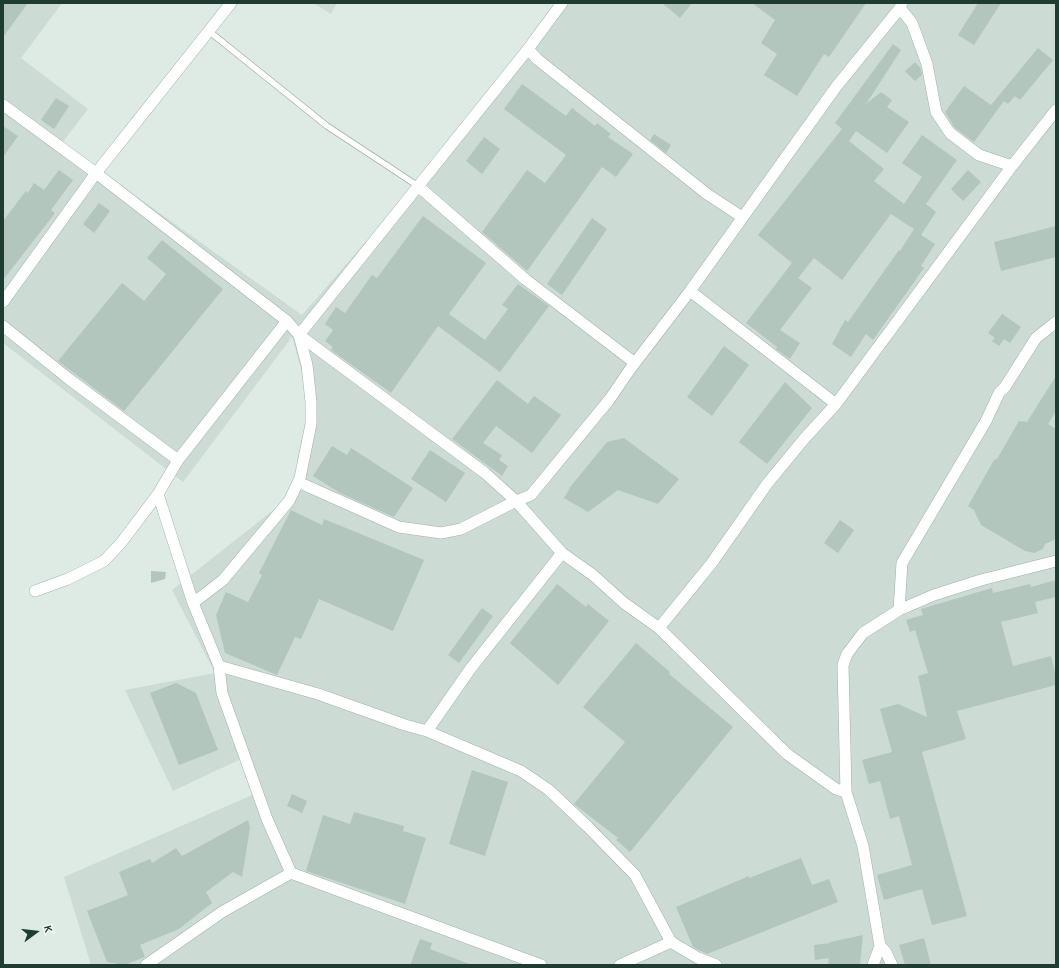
<!DOCTYPE html>
<style>
body{margin:0}
#map{position:relative;width:1059px;height:968px;overflow:hidden;background:#deebe4;font-family:Karla,sans-serif}
canvas{display:block}
.frame{position:absolute;inset:0;border:4px solid #1e3c31;pointer-events:none}
.north{position:absolute;left:16px;top:912px;width:40px;height:40px;-webkit-text-stroke:3px #eff8f2;paint-order:stroke;rotate:75deg;font-size:11px;font-weight:700;line-height:16px;text-align:center;color:#1e3c31}
.north::after{content:'';display:block;margin:auto;width:14px;height:18px;background:#1e3c31;clip-path:polygon(50% 0,100% 100%,50% 72%,0 100%)}
</style>
<div id="map">
<canvas width="1059" height="968"></canvas>
<div class="frame"></div>
<div class="north">K</div>
</div>
<script>
const ctx = document.querySelector('canvas').getContext('2d');
ctx.lineJoin = 'round';
function paint(path, color) {
  ctx.fillStyle = color;
  ctx.fill(path, 'evenodd');
}
function poly(rows) {
  const path = new Path2D();
  for (const r of rows) {
    path.moveTo(r[0], r[1]);
    for (let i = 2; i < r.length; i += 2) path.lineTo(r[i], r[i + 1]);
  }
  return path;
}
function stroke(path, color, width, dash) {
  ctx.strokeStyle = color;
  ctx.lineWidth = width;
  ctx.lineCap = dash ? 'butt' : 'round';
  ctx.setLineDash(dash || []);
  ctx.stroke(path);
}
paint(poly([
 [3,3,62,3,21,58,88,109,62,143,302,315,398,205,560,3,1056,3,1056,965,91,965,64,877,257,793,241,759,173,791,125,690,215,673,172,590,300,489,311,404,292,337,183,482,3,343],
 [313,3,337,3,331,14]
]), '#ccdbd3');
paint(poly([
 [3,3,28,3,3,37],
 [662,3,692,3,680,18],
 [752,3,866,3,829,57,824,54,797,96,764,75,777,54,761,43,775,20],
 [978,3,1001,3,974,45,958,35],
 [893,44,901,50,866,104,881,92,892,100,887,107,909,122,887,153,856,131,849,141,884,169,874,181,904,204,922,177,902,163,922,135,957,160,926,204,936,212,921,235,935,244,921,266,924,268,873,340,866,334,851,357,832,344,845,320,848,322,899,250,900,251,914,229,891,214,842,280,814,258,798,278,812,288,780,330,800,343,790,359,776,349,777,347,746,323,792,263,758,235,842,129,835,123],
 [1038,48,1053,60,1020,100,1015,96,1008,104,1004,101,974,142,955,128,945,112,964,86,991,105],
 [915,62,921,69,922,75,915,81,905,71],
 [522,84,566,116,572,108,595,126,597,123,611,134,608,137,633,154,616,177,602,167,527,271,482,232,527,170,545,183,566,155,504,109],
 [56,98,69,106,54,129,41,120],
 [3,126,18,136,3,157],
 [654,134,671,145,666,153,650,140],
 [484,137,500,149,482,174,466,161],
 [59,170,73,180,51,210,55,213,3,280,3,221,26,191,28,193,34,183,44,190],
 [968,170,981,182,963,201,951,189],
 [99,203,110,211,94,233,83,224],
 [423,216,486,263,449,314,485,340,508,309,502,305,518,284,549,306,500,372,438,326,391,393,331,350,333,347,325,341,333,330,325,324,336,307,345,313,372,275,377,278],
 [592,218,607,229,562,295,547,284],
 [1056,226,1056,257,1001,271,994,242],
 [162,240,223,289,124,411,58,361,122,283,144,301,166,274,147,258],
 [1002,314,1021,327,1010,343,1004,339,999,346,992,341,995,338,988,333],
 [724,346,749,365,712,416,687,397],
 [1056,376,1056,411,1048,424,1056,429,1056,537,1054,540,1045,544,1043,549,1034,553,1025,551,981,525,974,510,968,506,994,460,997,459,1019,421,1027,422],
 [497,380,528,404,534,396,561,415,532,453,496,426,483,443,502,455,499,460,508,466,502,476,452,439],
 [785,382,812,408,767,464,739,442],
 [624,438,679,479,658,504,618,490,588,512,564,498,571,486,607,442],
 [332,446,347,455,351,448,413,488,394,517,340,493,313,476],
 [430,450,465,473,446,502,411,479],
 [291,510,322,525,324,519,424,560,393,631,319,599,301,639,295,637,277,675,225,653,216,615,226,592,248,602,262,575,259,573],
 [840,520,854,530,838,553,824,543],
 [151,571,166,572,165,579,151,583],
 [1056,580,1056,597,1035,602,1038,613,1001,622,1013,666,1051,656,1056,676,1056,685,957,711,966,739,922,752,967,916,932,925,922,889,884,900,877,875,912,865,899,816,890,819,880,781,869,784,862,760,892,752,880,709,898,704,927,717,918,676,928,673,915,630,910,632,906,620,923,615,921,609,992,588,993,593,1030,584,1031,587],
 [557,584,586,607,588,604,609,621,558,685,510,643],
 [482,608,493,616,459,663,448,655],
 [636,643,670,672,669,674,733,727,630,852,616,840,618,838,574,804,625,742,583,707],
 [176,683,196,693,218,750,179,765,150,693],
 [472,770,508,782,485,856,449,844],
 [292,794,307,801,302,813,287,806],
 [354,812,404,826,403,831,426,838,405,904,306,871,323,815,350,824],
 [248,820,250,828,242,877,233,872,206,892,212,903,179,929,140,945,145,957,124,965,107,962,87,911,128,895,119,872,150,859,152,863,176,848,182,856],
 [801,858,812,885,829,879,838,902,707,954,693,947,676,907,749,876,749,878],
 [863,935,860,965,828,965,829,958,815,960,814,945,830,943,830,942],
 [924,938,931,965,905,965,899,945],
 [420,939,432,943,430,949,472,965,410,965]
]), '#b3c6bd');
const service = poly([
 [210,32,327,126,418,186]
]);
const minor = poly([
 [562,3,528,49,299,335,485,473,516,501,562,553,593,575,624,603,659,628,787,754,836,789,846,792],
 [900,8,912,23,927,64,936,112,950,133,979,155,1012,166],
 [528,49,537,59,707,194,742,217],
 [3,105,96,173,287,321,299,335,307,365,311,402,311,424,300,478,289,501,223,580,193,603],
 [418,186,525,279,635,363],
 [690,291,836,404],
 [3,302,96,173,231,3],
 [3,326,69,379,178,460],
 [298,482,399,527,441,533,461,529,516,501,531,495,609,400,631,368,690,291,836,87,900,8,902,3],
 [158,494,193,603,219,666,222,693,267,819,291,873,541,965],
 [35,591,68,579,104,561,121,543,158,494,178,460,287,321],
 [899,610,902,563,986,421,999,393,1005,387,1036,338,1056,322],
 [659,628,711,564,767,484,804,439,836,404,1012,166,1056,110],
 [219,666,318,694,405,725,427,731,521,771,549,790,588,827,635,875,671,942,698,958,716,965],
 [427,731,471,668,562,553],
 [146,965,222,912,291,873],
 [620,965,671,942],
 [873,965,880,946],
 [892,965,886,952,880,946,863,846,846,792,843,665,847,654,863,633,899,610,934,595,981,580,1056,561]
]);
stroke(service, '#a1b3ab', 7);
stroke(minor, '#a1b3ab', 12);
stroke(service, '#fff', 5.5);
stroke(minor, '#fff', 11);
</script>
